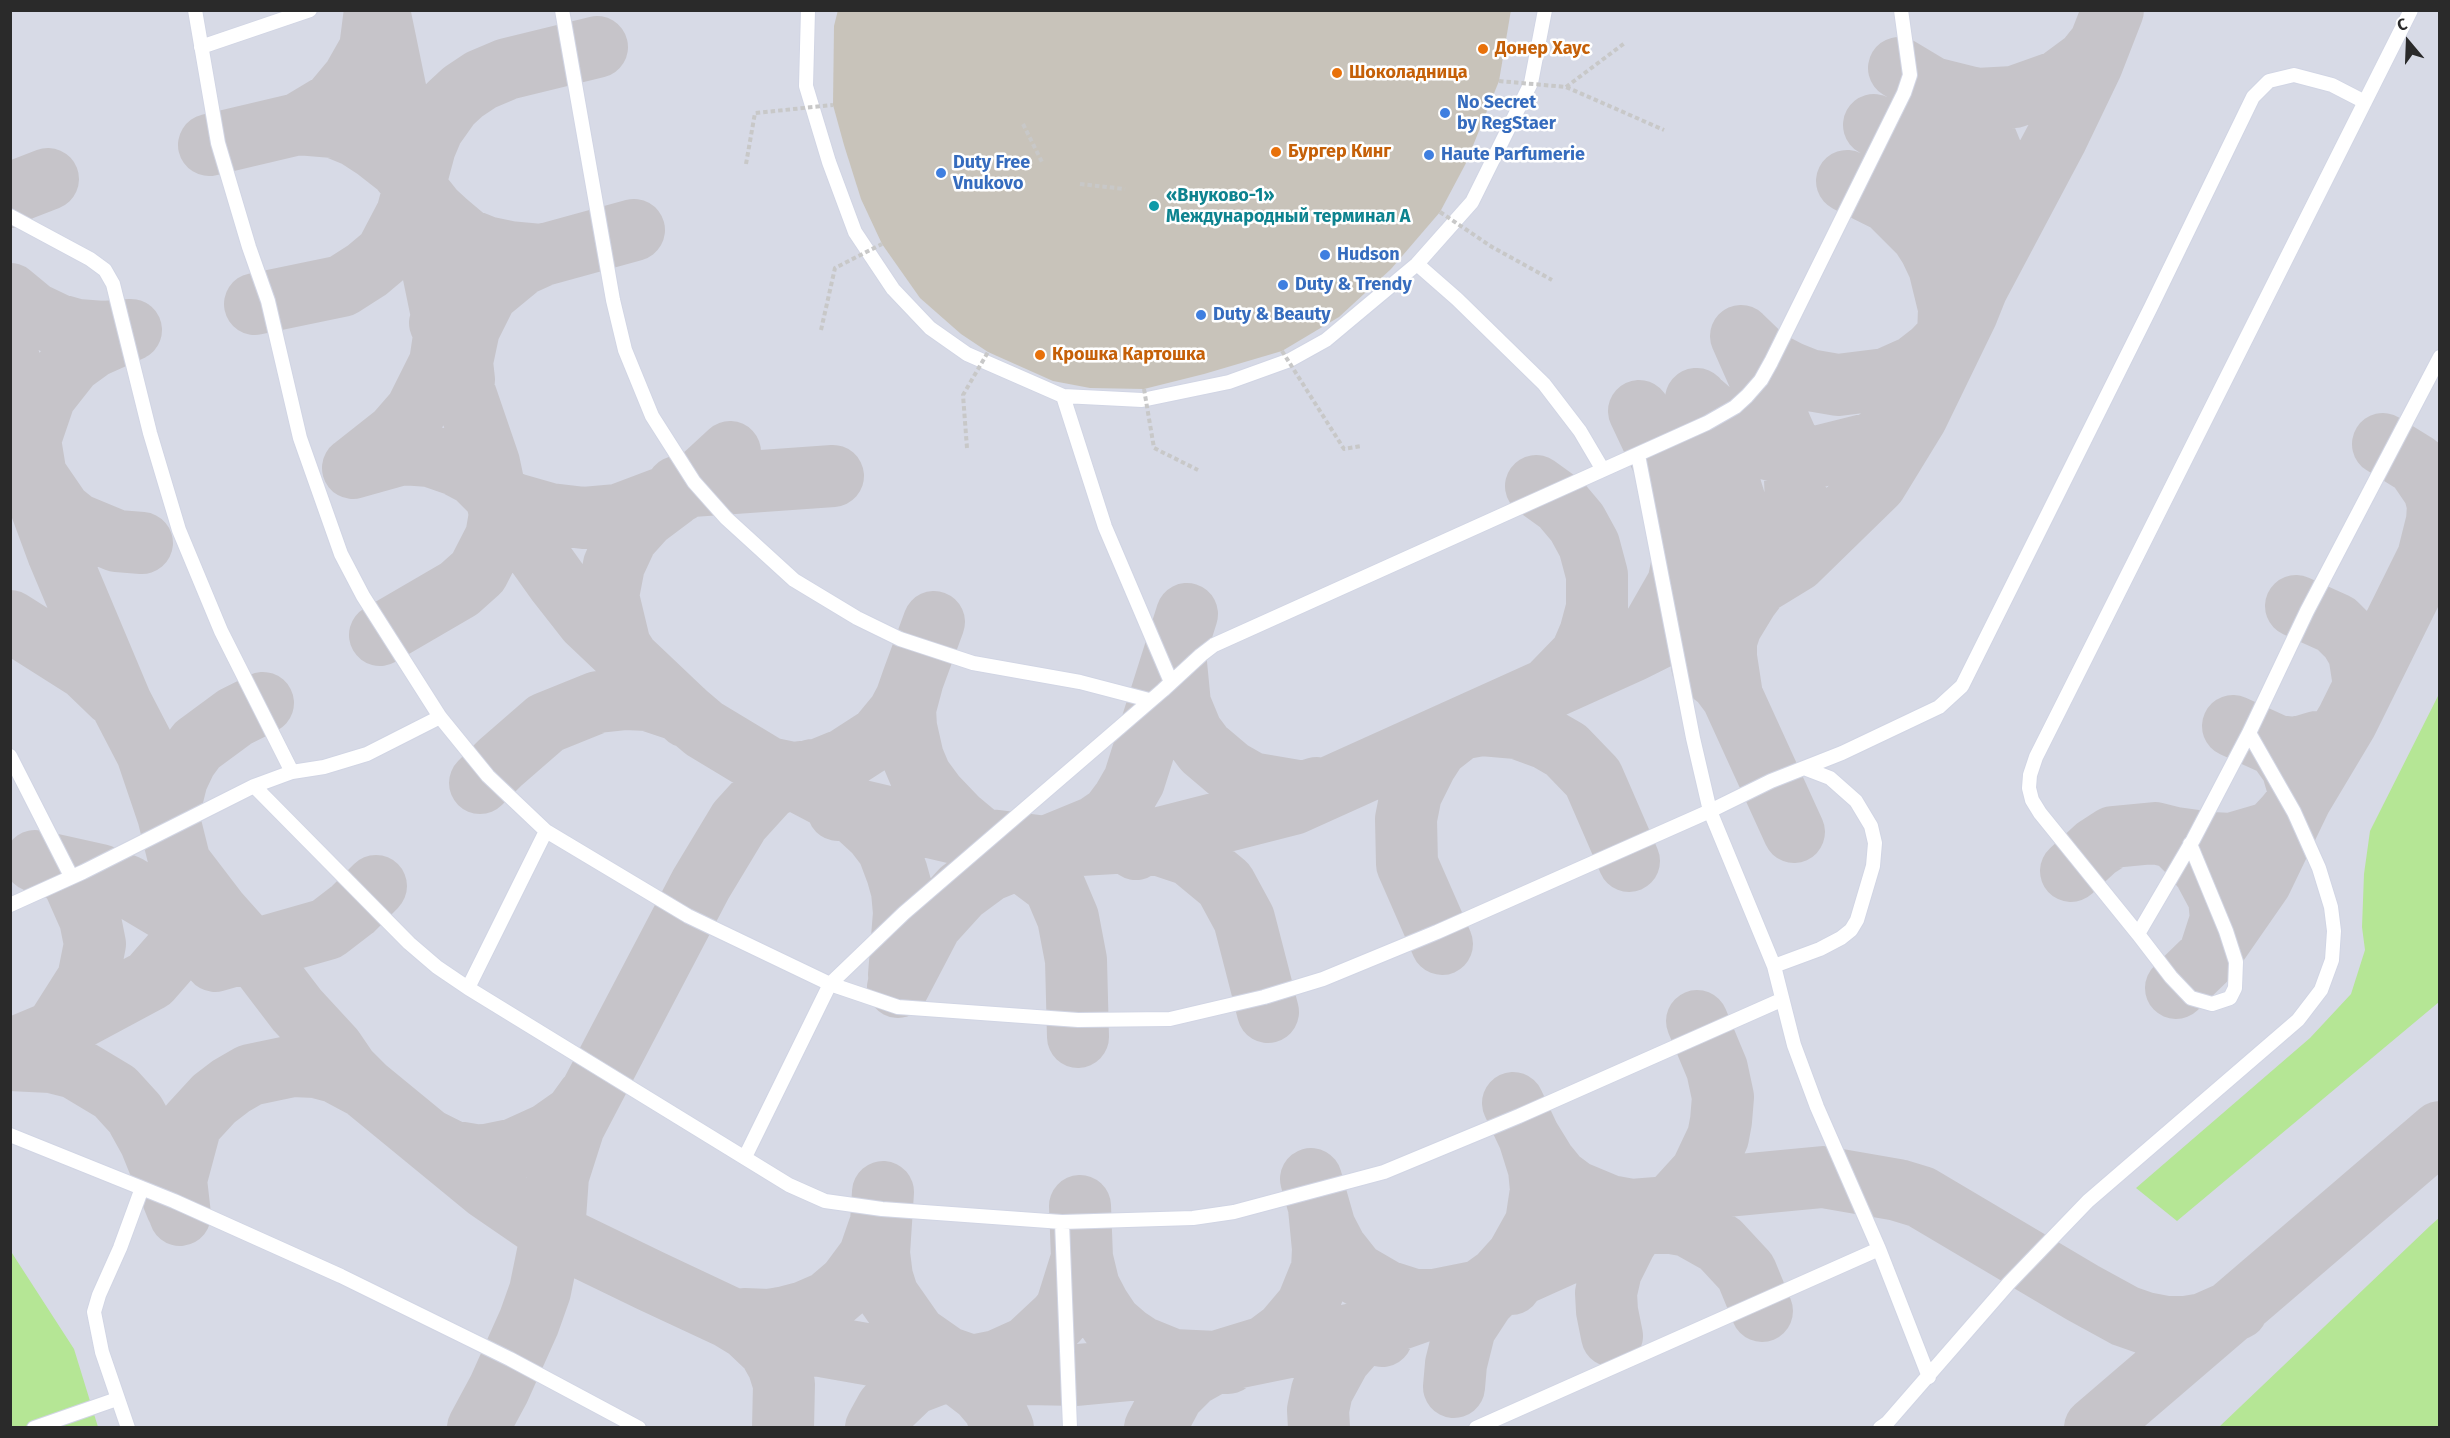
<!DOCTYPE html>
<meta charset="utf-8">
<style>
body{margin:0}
#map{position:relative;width:2450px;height:1438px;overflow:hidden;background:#ede5dc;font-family:"Fira Sans",sans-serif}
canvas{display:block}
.frame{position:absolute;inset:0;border:12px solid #2a2a2a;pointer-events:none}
.north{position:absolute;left:2378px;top:12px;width:60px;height:60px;-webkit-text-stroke:4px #fff;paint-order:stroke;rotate:341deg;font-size:16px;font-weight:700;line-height:24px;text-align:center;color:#2a2a2a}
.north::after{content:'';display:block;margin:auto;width:21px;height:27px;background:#2a2a2a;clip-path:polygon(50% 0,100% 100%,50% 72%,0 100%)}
</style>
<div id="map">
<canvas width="2450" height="1438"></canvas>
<div class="frame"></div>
<div class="north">С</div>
</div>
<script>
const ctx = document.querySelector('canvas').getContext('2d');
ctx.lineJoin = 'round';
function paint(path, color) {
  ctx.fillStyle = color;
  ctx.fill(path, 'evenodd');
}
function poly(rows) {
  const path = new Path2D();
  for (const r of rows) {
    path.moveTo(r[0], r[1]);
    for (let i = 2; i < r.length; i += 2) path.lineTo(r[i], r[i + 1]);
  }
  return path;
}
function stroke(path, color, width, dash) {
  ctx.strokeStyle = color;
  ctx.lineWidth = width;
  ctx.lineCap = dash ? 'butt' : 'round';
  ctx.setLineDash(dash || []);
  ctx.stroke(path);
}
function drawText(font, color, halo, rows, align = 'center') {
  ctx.font = font + ' "Fira Sans",sans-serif';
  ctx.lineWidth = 5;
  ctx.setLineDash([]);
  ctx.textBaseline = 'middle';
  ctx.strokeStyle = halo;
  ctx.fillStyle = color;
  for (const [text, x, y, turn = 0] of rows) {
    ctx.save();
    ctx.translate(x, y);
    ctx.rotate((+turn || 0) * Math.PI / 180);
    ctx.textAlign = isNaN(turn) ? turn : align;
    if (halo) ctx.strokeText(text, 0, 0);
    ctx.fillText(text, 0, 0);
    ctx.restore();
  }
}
paint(poly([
 [10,11,2439,11,2439,1427,11,1427]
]), '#d7dae6');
paint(poly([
 [2439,694,2439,1002,2177,1221,2136,1188,2310,1038,2351,994,2365,950,2362,927,2364,874,2370,831],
 [2439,1218,2439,1427,2219,1427,2431,1225],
 [10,1250,74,1349,98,1427,11,1427]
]), '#b5e695');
stroke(poly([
 [379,10,445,330,454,350,464,390,489,463,496,496,558,583,587,620,684,712,704,729,767,767,790,777,849,808,981,839,1046,847,1148,841,1293,804,1632,651,1724,605,1796,561,1876,483,1917,416,1967,313,1977,288,2056,139,2092,64,2113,10],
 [1899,68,1954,101,1984,134,1999,171,2004,190,2002,230,1998,243],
 [1937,89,1977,99,2014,97,2059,81,2086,61,2098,46],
 [298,124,334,127,356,136,376,149,399,167,434,211,447,223,466,239,486,247,510,252,543,255,634,230],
 [1874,125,1916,148,1953,182,1967,206,1975,252,1977,278],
 [209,145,298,124,333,103,353,79,370,49,375,10],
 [1847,181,1889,202,1921,234,1930,248,1939,267,1949,308,1948,339,1945,350],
 [10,197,17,191,48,179],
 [10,294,33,313,56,324,77,330,103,332,131,330],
 [255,304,342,286,367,270,386,254,407,214,425,147,433,128,450,104,463,92,481,80,507,69,597,47],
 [1741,336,1766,360,1789,372,1809,380,1838,385,1886,379,1915,366,1933,352,1954,330],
 [10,362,30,440,41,507,58,553,121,703,147,753,168,815,180,863,189,903,189,922,178,948,150,980,55,1031,10,1050],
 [464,380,462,362,469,329,487,293,521,265,543,255],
 [1696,399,1734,432,1757,446,1794,456,1816,457,1872,443,1917,416],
 [30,440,45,396,71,363,93,347,131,330],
 [2383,444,2417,465,2434,490,2438,505,2437,521,2429,553],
 [353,468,403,454,430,456,456,465,475,475,496,496,515,504,550,514,584,518,618,515,679,492,704,476,730,452],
 [353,468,396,434,416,411,440,363,445,330,440,323],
 [37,477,61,512,76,524,117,541,142,543],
 [1536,486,1561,504,1577,523,1589,545,1597,575,1597,608,1590,634,1581,655,1548,689],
 [677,487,833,476],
 [2296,606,2336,624,2350,638,2359,653,2364,685],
 [1691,620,1712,593,1728,564,1740,518,1722,460,1697,399],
 [10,621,86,669,114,696],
 [934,622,913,679,905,709,906,727,913,758,921,777,935,796,957,819,981,839,1018,858,1054,885,1068,918,1076,960,1078,1037],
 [380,635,459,589,478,572,496,537,500,514,496,496],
 [1634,648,1654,626,1678,584,1683,560,1684,533,1681,509,1664,464,1639,411],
 [1175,653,1180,704,1192,733,1204,749,1230,771,1251,783,1304,792,1317,788],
 [629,660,620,646,608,596,614,565,627,537,645,517,673,496],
 [1702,666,1720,680,1732,696,1794,832],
 [1732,696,1726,657,1726,641,1731,626,1748,598,1776,561,1794,520,1796,503,1794,456,1741,336],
 [2233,726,2277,746,2297,748,2317,742],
 [774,769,793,773,818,770,845,759,879,737,898,714,906,699,913,679],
 [480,783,500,763,546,723,598,702,626,699,648,700,684,712,687,717],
 [838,810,849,808,875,832,888,849,897,873,902,891,904,913,899,975],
 [168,815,177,779,186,760,197,745,235,717,263,703],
 [2175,838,2211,843,2231,844,2272,832,2286,817,2301,798,2347,721,2440,533],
 [1136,849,1148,841,1190,855,1225,884,1244,919,1268,1012],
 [35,861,46,863,71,876,90,919,95,944,88,979,55,1031],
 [46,863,100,875,127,886,216,939],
 [180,863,219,914,252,951,297,1010,333,1049,348,1071,365,1088,488,1189,552,1233,651,1281,730,1318,815,1345,951,1369,972,1366,1027,1374,1077,1375,1216,1362,1363,1332,1499,1284,1670,1207,1728,1186,1823,1177,1898,1190,1921,1197,2083,1293,2125,1316,2145,1323,2166,1327,2185,1327,2203,1324,2237,1309],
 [2071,871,2096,848,2113,837,2155,833,2175,838,2187,850,2204,870,2219,898,2221,919,2209,956,2176,988],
 [1442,944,1407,864,1406,819,1411,794,1426,764,1437,747,1460,729,1482,725,1517,728,1547,739,1566,750,1593,778,1629,861],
 [2211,953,2261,881,2301,798,2292,767,2277,746],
 [215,961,327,929,353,909,376,886],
 [898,987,931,924,961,891,988,871,1095,827,1111,816,1123,800,1134,781,1187,614],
 [10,1060,51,1062,75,1068,115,1092,135,1114,150,1141,177,1208],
 [1513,1103,1529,1137,1545,1163,1558,1179,1574,1191,1610,1206,1632,1210,1670,1207,1701,1173,1718,1137,1721,1121,1723,1097,1717,1069,1697,1021],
 [429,1140,451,1151,481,1156,515,1149,548,1134,575,1115,588,1097],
 [1311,1179,1325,1228,1336,1249,1355,1273,1386,1291,1414,1300,1435,1300,1480,1291,1498,1278,1517,1257,1536,1223,1541,1190,1539,1169,1529,1137],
 [883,1192,879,1253,882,1277,888,1296,916,1336,946,1357,972,1366,997,1361,1028,1347,1058,1319,1066,1309,1082,1258,1080,1206],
 [180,1215,176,1180,191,1124,214,1099,231,1086,250,1075,293,1066,316,1067,335,1072,365,1088],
 [1082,1258,1089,1287,1099,1306,1111,1324,1126,1337,1141,1347,1173,1360,1216,1362,1265,1347,1285,1332,1307,1306,1322,1269,1323,1249,1319,1208],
 [730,1318,748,1329,769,1349,778,1365,784,1384,783,1428],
 [744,1319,769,1320,786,1317,805,1312,828,1302,849,1284,869,1257,879,1228],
 [1612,1336,1607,1311,1606,1293,1611,1271,1626,1241,1638,1223,1671,1223,1688,1226,1720,1244,1746,1272,1762,1311],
 [1454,1387,1456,1364,1465,1328,1484,1299,1499,1284,1511,1284],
 [478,1428,499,1389,529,1322,540,1291,555,1218,558,1176,574,1126,701,884,739,821,769,788,790,777,813,770],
 [876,1428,887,1408,912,1384,951,1369,981,1392,993,1406,1003,1428],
 [1155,1428,1173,1394,1191,1376,1216,1362,1228,1363],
 [1319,1428,1318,1410,1322,1391,1340,1358,1363,1332,1382,1336],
 [2095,1428,2440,1132]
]), '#c6c4c9', 62);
paint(poly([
 [838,10,1511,10,1499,81,1466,163,1440,212,1391,269,1339,317,1282,351,1204,374,1144,389,1090,388,1053,381,988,352,961,334,920,298,882,244,861,199,844,145,833,105,834,26]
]), '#c8c3ba');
const service = poly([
 [195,10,218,143,249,247,268,301,300,438,341,554,363,596,440,717,488,776,546,831,688,916,830,984,898,1007,1078,1020,1170,1019,1264,997,1323,979,1437,932,1710,811,1771,781,1842,753,1939,707,1962,686,2151,307,2253,97,2269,81,2294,75,2332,85,2365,102],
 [562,10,613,300,625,350,652,416,694,482,726,518,794,580,857,618,900,639,973,663,1080,682,1149,700],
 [808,10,806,86,829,162,855,232,893,289,930,328,967,354,1063,396,1142,400,1229,382,1290,360,1326,340,1417,264,1472,202,1531,83,1545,10],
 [2411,10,2036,757,2030,775,2029,788,2032,800,2040,813,2138,934,2193,840,2249,733,2307,611,2440,357],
 [201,47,310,10],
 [10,216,90,259,105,270,113,284,150,433,179,530,221,631,292,772,254,786,83,872,10,905],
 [1417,264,1457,299,1544,384,1580,431,1603,470],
 [1063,396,1105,527,1171,682],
 [1638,455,1693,738,1710,811,1774,966,1794,1045,1817,1107,1879,1249,1929,1377],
 [10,756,71,876],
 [292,772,324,767,367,754,440,717],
 [254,786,409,943,437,967,468,988,789,1185,825,1201,882,1209,1062,1222,1193,1218,1234,1212,1384,1172,1519,1116,1781,1000],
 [2138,934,2171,977,2191,998,2212,1004,2230,998,2235,988,2236,962,2226,931,2190,844],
 [1774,966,1820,949,1841,938,1851,930,1857,920,1873,866,1875,843,1871,826,1856,801,1830,778,1804,768],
 [468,988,546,831],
 [10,1135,174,1201,341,1276,510,1359,639,1428],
 [745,1157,830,984,904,913,1163,690,1201,655,1214,645,1707,423,1735,407,1747,396,1761,380,1771,362,1904,93,1910,75,1901,10],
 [1062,1222,1070,1428],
 [34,1428,117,1399],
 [128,1428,102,1352,94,1312,99,1295,120,1248,142,1188],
 [1476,1428,1879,1249],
 [1880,1428,1887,1423,2009,1283,2088,1201,2298,1020,2321,990,2332,960,2334,931,2331,907,2319,868,2294,812,2249,733]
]);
stroke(service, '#d1d5e4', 16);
stroke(poly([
 [1566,87,1626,42],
 [1023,124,1042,162],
 [1080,184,1125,189]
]), '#c8c8c8', 4, [4.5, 3]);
stroke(service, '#fff', 14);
stroke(poly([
 [1499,81,1566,87,1664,130],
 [746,164,755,113,833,105],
 [1440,212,1492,247,1552,280],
 [821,330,835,268,882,244],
 [1282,351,1344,449,1361,446],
 [1144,389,1154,448,1198,470],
 [967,448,963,395,988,352]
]), '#c8c8c8', 4, [4.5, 3]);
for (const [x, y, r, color] of [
 [1483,49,6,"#e8710a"],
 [1337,73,6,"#e8710a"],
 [1445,113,6,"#3f7fe0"],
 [1276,152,6,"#e8710a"],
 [1429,155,6,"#3f7fe0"],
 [941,173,6,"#3f7fe0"],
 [1154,206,6,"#0f9aa8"],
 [1325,255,6,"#3f7fe0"],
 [1283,285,6,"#3f7fe0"],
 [1201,315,6,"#3f7fe0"],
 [1040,355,6,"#e8710a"]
]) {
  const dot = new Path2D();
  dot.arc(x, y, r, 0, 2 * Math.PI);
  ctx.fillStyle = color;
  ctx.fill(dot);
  stroke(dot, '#fff', 2);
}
drawText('bold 18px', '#c56008', '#fff', [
 ["Донер Хаус",1495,49],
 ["Шоколадница",1349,73],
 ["Бургер Кинг",1288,152],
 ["Крошка Картошка",1052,355]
], 'left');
drawText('bold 18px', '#366cbe', '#fff', [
 ["No Secret",1457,103],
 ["by RegStaer",1457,124],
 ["Haute Parfumerie",1441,155],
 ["Duty Free",953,163],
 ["Vnukovo",953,184],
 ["Hudson",1337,255],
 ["Duty & Trendy",1295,285],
 ["Duty & Beauty",1213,315]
], 'left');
drawText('bold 18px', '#0d838f', '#fff', [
 ["«Внуково-1»",1166,196],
 ["Международный терминал А",1166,217]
], 'left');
</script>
